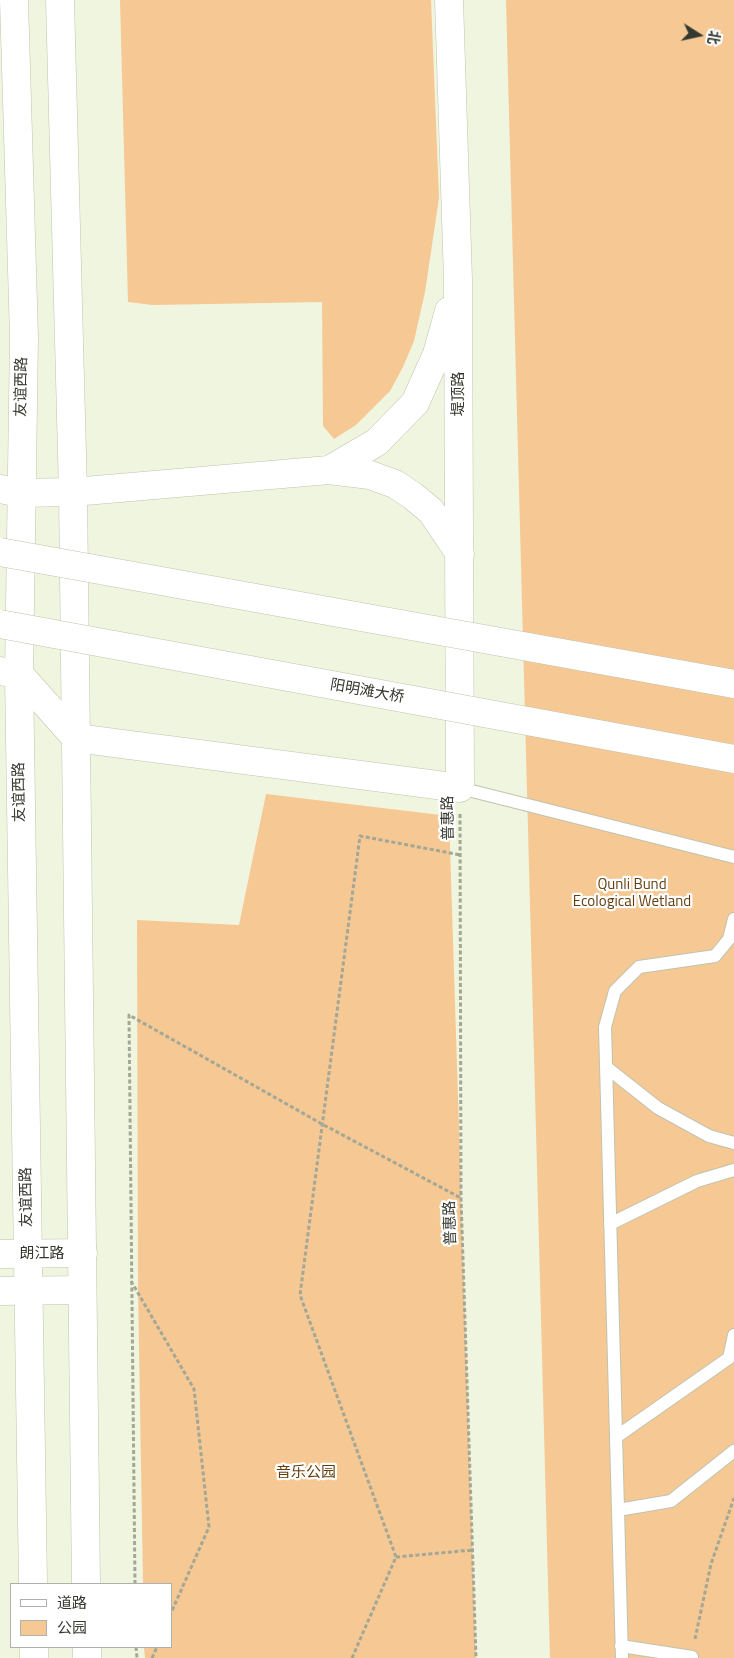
<!DOCTYPE html>
<meta charset="utf-8">
<style>
body{margin:0}
#map{position:relative;width:734px;height:1658px;overflow:hidden;background:#eff5de;font-family:"Titillium Web","Noto Sans SC",sans-serif}
canvas{display:block}
.legend{position:absolute;left:10px;top:1583px;width:162px;height:65px;box-sizing:border-box;background:#fff;border:1px solid #afb0ac;margin:0;padding:6px 9px;list-style:none;font-size:15px;color:#363930}
.legend li{display:flex;align-items:center;gap:10px;height:25px}
.legend b{width:25px;border:1px solid #afb0ac}
.north{position:absolute;left:674px;top:10px;width:50px;height:50px;-webkit-text-stroke:4px #fff;paint-order:stroke;rotate:100deg;font-size:14px;font-weight:700;line-height:20px;text-align:center;color:#363930}
.north::after{content:'';display:block;margin:auto;width:18px;height:22px;background:#363930;clip-path:polygon(50% 0,100% 100%,50% 72%,0 100%)}
</style>
<div id="map">
<canvas width="734" height="1658"></canvas>
<ul class="legend">
<li><b style="height:6px;background:#fff"></b>道路</li>
<li><b style="height:14px;background:#f6c894"></b>公园</li>
</ul>
<div class="north">北</div>
</div>
<script>
const ctx = document.querySelector('canvas').getContext('2d');
ctx.lineJoin = 'round';
function paint(path, color) {
  ctx.fillStyle = color;
  ctx.fill(path, 'evenodd');
}
function poly(rows) {
  const path = new Path2D();
  for (const r of rows) {
    path.moveTo(r[0], r[1]);
    for (let i = 2; i < r.length; i += 2) path.lineTo(r[i], r[i + 1]);
  }
  return path;
}
function stroke(path, color, width, dash) {
  ctx.strokeStyle = color;
  ctx.lineWidth = width;
  ctx.lineCap = dash ? 'butt' : 'round';
  ctx.setLineDash(dash || []);
  ctx.stroke(path);
}
function drawText(font, color, halo, rows, align = 'center') {
  ctx.font = font + ' "Titillium Web","Noto Sans SC",sans-serif';
  ctx.lineWidth = 4.5;
  ctx.setLineDash([]);
  ctx.textBaseline = 'middle';
  ctx.strokeStyle = halo;
  ctx.fillStyle = color;
  for (const [text, x, y, turn = 0] of rows) {
    ctx.save();
    ctx.translate(x, y);
    ctx.rotate((+turn || 0) * Math.PI / 180);
    ctx.textAlign = isNaN(turn) ? turn : align;
    if (halo) ctx.strokeText(text, 0, 0);
    ctx.fillText(text, 0, 0);
    ctx.restore();
  }
}
paint(poly([
 [120,0,431,0,439,198,425,292,414,341,403,367,390,391,356,425,334,439,323,426,322,302,153,305,128,302],
 [506,0,734,0,734,1658,550,1658],
 [266,794,449,816,476,1658,145,1658,144,1647,171,1647,171,1584,143,1584,138,1288,137,920,239,925]
]), '#f6c894');
const service = poly([
 [460,788,734,857],
 [606,1067,658,1108,709,1136,734,1143],
 [610,1224,697,1181,734,1170],
 [616,1437,729,1358,734,1335],
 [618,1510,671,1501,734,1451],
 [621,1646,692,1657],
 [622,1658,605,1027,615,991,639,967,715,956,729,939,734,919]
]);
const secondary = poly([
 [329,470,370,475,395,484,413,496,431,511,460,554],
 [73,492,329,470,377,442,415,403,437,354,449,311],
 [76,738,460,788,458,280,449,0],
 [0,1254,83,1253],
 [0,1291,82,1290]
]);
const primary = poly([
 [14,0,24,337,19,674,33,1584],
 [60,0,73,492,86,1584],
 [34,1647,34,1658],
 [87,1647,87,1658]
]);
const trunk = poly([
 [0,489,20,493,73,492],
 [0,671,19,674,76,738]
]);
stroke(service, '#bfc4ae', 14);
stroke(secondary, '#bfc4ae', 29);
stroke(primary, '#bfc4ae', 29);
stroke(trunk, '#bfc4ae', 29);
stroke(poly([
 [460,814,461,1198,476,1658],
 [131,1281,194,1389,209,1527,171,1613],
 [396,1557,473,1550],
 [135,1584,129,1015,322,1124,461,1198],
 [695,1639,711,1564,734,1498],
 [136,1647,137,1658],
 [152,1658,157,1647],
 [352,1658,396,1557,300,1295,360,836,461,855]
]), '#a2a796', 3, [4, 2.5]);
stroke(service, '#fff', 12);
stroke(secondary, '#fff', 28);
stroke(primary, '#fff', 28);
stroke(trunk, '#fff', 28);
const trunkBridge = poly([
 [0,552,734,684],
 [0,624,734,759]
]);
stroke(trunkBridge, '#bfc4ae', 29, []);
stroke(trunkBridge, '#fff', 28);
drawText('15px', '#363930', '#fff', [
 ["友谊西路",22,387,-89],
 ["堤顶路",459,394,-90],
 ["阳明滩大桥",367,692,10],
 ["友谊西路",20,792,-91],
 ["普惠路",449,818,-91],
 ["友谊西路",27,1197,-91],
 ["普惠路",451,1223,-92],
 ["朗江路",42,1254]
]);
drawText('15px', '#633f0e', '#fff', [
 ["Qunli Bund",632,885],
 ["Ecological Wetland",632,902],
 ["音乐公园",306,1473]
]);
</script>
